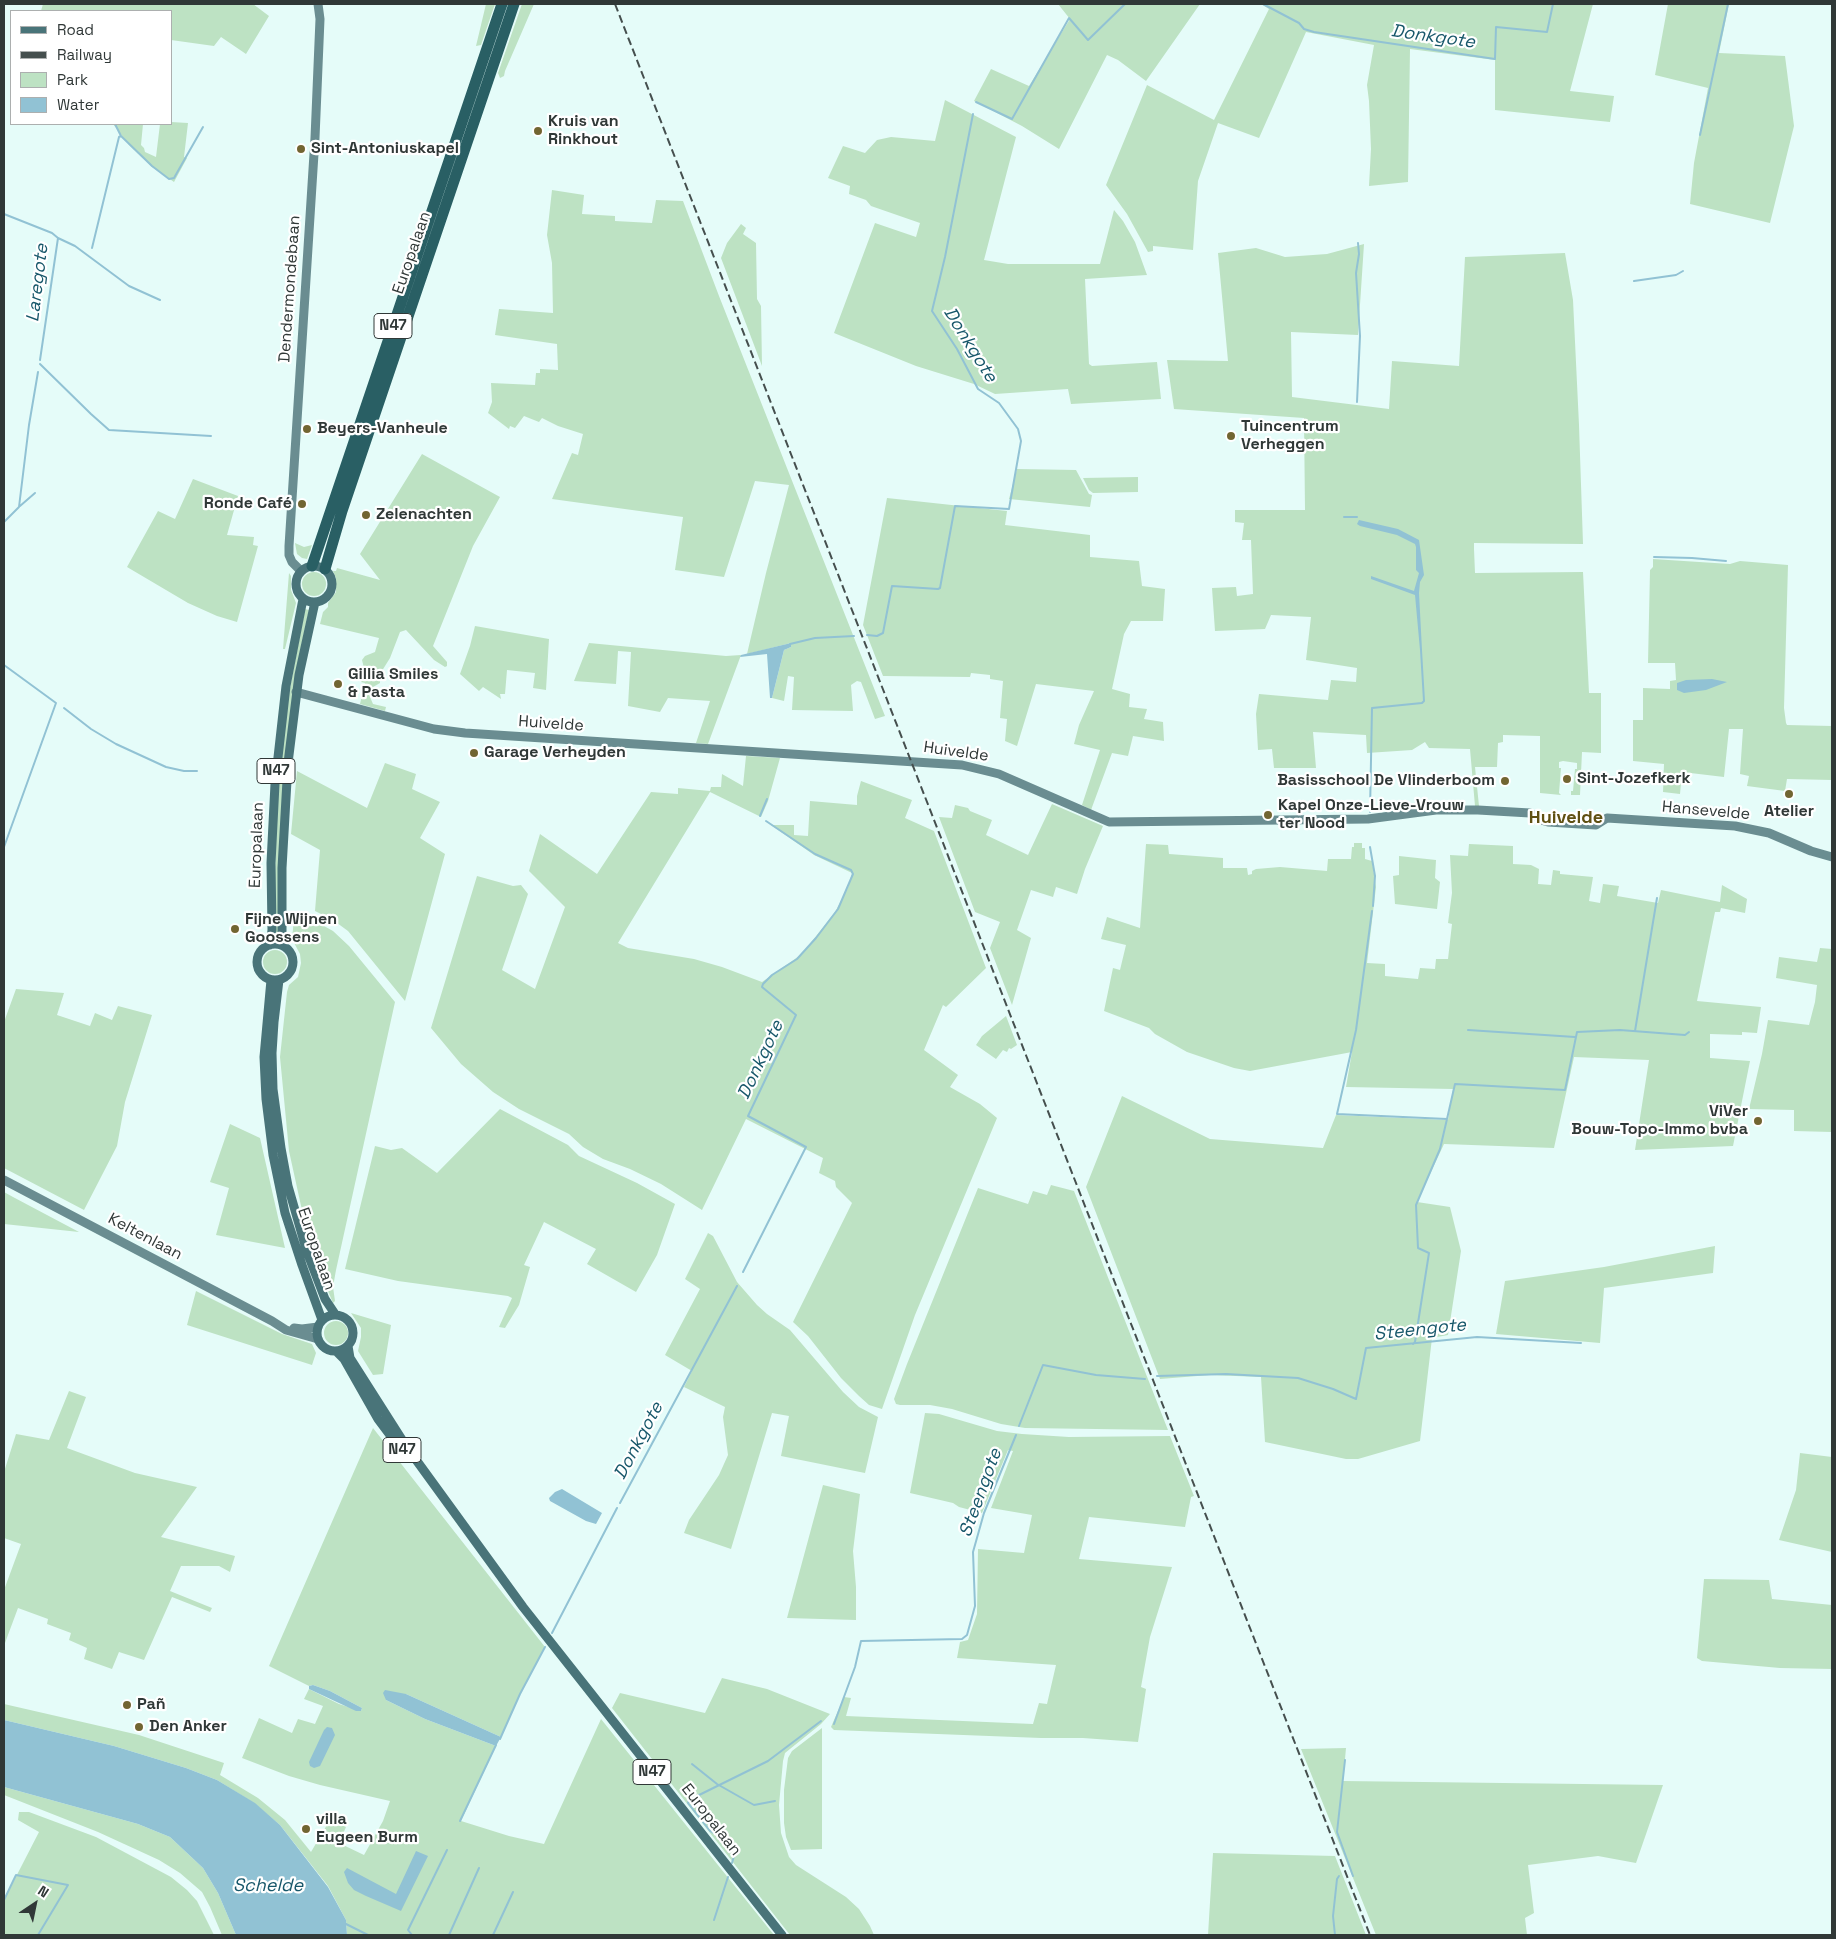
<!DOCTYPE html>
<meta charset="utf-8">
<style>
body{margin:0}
#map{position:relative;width:1836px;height:1939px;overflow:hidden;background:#e5fcf9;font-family:"Space Grotesk",sans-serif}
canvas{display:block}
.frame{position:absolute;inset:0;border:5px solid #303837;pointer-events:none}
.legend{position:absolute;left:10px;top:10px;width:162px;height:115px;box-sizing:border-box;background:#fff;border:1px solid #acafaf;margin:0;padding:6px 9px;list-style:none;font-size:15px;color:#303837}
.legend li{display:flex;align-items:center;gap:10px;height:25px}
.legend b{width:25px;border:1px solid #acafaf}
.north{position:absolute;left:10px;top:1879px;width:50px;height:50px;-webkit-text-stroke:4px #fff;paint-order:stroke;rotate:34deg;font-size:14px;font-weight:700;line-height:20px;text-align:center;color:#303837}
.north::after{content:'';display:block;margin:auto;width:18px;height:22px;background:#303837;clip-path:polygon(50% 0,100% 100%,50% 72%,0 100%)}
</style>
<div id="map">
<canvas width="1836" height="1939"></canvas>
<div class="frame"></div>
<ul class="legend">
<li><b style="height:6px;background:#497479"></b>Road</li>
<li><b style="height:6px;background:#454f4e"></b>Railway</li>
<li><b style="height:14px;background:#bde2c3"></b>Park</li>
<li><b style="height:14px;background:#91c2d4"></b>Water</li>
</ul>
<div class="north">N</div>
</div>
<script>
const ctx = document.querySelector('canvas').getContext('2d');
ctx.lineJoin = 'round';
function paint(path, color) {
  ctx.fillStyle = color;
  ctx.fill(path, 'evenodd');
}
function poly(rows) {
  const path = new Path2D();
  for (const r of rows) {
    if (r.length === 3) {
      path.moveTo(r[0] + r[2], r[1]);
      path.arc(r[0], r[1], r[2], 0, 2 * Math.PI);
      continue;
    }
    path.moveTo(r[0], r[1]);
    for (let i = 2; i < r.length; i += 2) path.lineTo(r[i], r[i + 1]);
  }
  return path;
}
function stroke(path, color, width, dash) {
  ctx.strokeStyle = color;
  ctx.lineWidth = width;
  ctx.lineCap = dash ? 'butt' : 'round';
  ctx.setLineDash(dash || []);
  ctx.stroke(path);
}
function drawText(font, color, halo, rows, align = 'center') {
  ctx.font = font + ' "Space Grotesk",sans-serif';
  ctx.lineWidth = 4.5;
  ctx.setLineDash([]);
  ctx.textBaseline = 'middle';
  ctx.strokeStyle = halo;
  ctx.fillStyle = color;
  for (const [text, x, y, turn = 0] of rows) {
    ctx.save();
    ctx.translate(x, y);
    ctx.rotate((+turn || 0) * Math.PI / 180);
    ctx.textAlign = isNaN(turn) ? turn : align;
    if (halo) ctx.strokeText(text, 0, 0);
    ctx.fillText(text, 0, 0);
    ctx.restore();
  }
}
paint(poly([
 [43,4,253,4,269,16,246,54,221,37,214,46,171,40,171,11,41,11],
 [486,4,495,4,481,45,476,46],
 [522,4,534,4,505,71,504,76,500,78,498,73],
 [1058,4,1200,4,1146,81,1118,60,1107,55,1059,149,1022,126,974,101,991,69,1029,86,1070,19],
 [1261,4,1593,4,1570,91,1614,96,1610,122,1495,110,1495,60,1410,49,1408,182,1369,186,1371,149,1369,101,1367,85,1374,45,1306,32,1259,138,1218,123,1198,181,1193,250,1153,246,1153,251,1148,252,1127,214,1106,185,1147,85,1214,120,1269,9],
 [1668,4,1729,4,1719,53,1785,56,1794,126,1770,223,1690,204,1694,163,1708,88,1655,75],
 [945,100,1016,137,984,260,1008,264,1100,264,1114,210,1123,221,1135,242,1147,275,1085,279,1089,364,1092,366,1157,362,1161,399,1071,404,1068,389,995,394,974,384,916,366,834,333,875,223,916,237,920,223,871,206,866,200,849,194,850,186,828,178,843,146,865,153,877,140,891,137,935,141],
 [171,122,188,123,184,157,187,158,174,182,152,167,129,145,113,124,143,124,141,145,144,148,145,152,156,157,160,124,171,124],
 [552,190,584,195,582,214,615,216,615,221,652,223,656,200,683,201,719,296,885,716,875,719,861,682,857,681,851,685,853,711,792,710,794,677,788,676,784,701,772,698,784,650,791,647,791,643,747,654,766,573,789,485,755,481,724,577,675,570,683,517,552,499,572,453,578,455,583,434,558,426,542,418,539,422,524,416,515,428,510,426,509,429,488,413,492,402,491,383,535,385,536,373,540,373,540,369,558,370,557,344,495,335,499,309,553,313,552,263,547,235],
 [741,224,746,228,743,234,756,243,757,299,761,306,762,366,721,258,727,243],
 [1364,244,1358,335,1291,332,1292,397,1389,409,1392,361,1459,366,1465,257,1565,253,1573,300,1579,425,1583,544,1474,543,1474,549,1475,573,1583,572,1589,693,1601,693,1601,753,1582,752,1580,795,1571,795,1571,791,1573,791,1575,769,1577,769,1577,763,1563,761,1559,762,1559,768,1561,768,1559,793,1561,795,1540,793,1540,736,1503,735,1503,742,1498,743,1497,767,1475,767,1479,806,1475,806,1470,749,1429,748,1425,742,1412,750,1367,753,1366,735,1313,732,1316,768,1274,768,1272,749,1258,750,1256,714,1259,694,1328,700,1331,680,1356,682,1357,668,1306,660,1311,617,1271,615,1265,629,1215,631,1212,588,1236,587,1237,596,1253,594,1251,540,1242,540,1244,523,1235,522,1235,510,1305,510,1304,418,1174,409,1167,360,1228,361,1218,253,1256,248,1285,257,1327,254],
 [422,454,500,497,473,546,433,646,447,662,447,666,445,667,434,660,406,630,400,632,390,658,380,674,380,683,373,687,370,697,373,704,386,707,385,711,360,704,365,683,361,682,365,672,362,660,365,656,375,652,379,638,320,624,323,612,328,607,328,603,336,592,336,578,333,571,336,571,337,568,380,580,360,554],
 [1017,469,1076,470,1089,494,1092,495,1090,507,1009,499],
 [1138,477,1138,492,1093,493,1089,490,1083,478],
 [193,479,238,496,227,535,254,537,253,545,258,546,237,622,217,616,188,603,127,567,158,511,175,519],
 [887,498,1007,511,1005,525,1090,535,1090,557,1139,561,1142,586,1165,589,1163,621,1131,621,1124,634,1112,689,1130,694,1129,707,1147,709,1144,719,1163,722,1164,741,1133,736,1128,756,1112,753,1091,810,1082,805,1100,750,1074,744,1079,725,1094,691,1036,684,1017,746,1005,741,1007,719,1000,718,1003,681,990,679,990,675,971,673,970,677,883,676,863,625],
 [295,543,304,547,312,545,307,559,302,558,297,554],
 [1653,559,1730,564,1740,561,1788,565,1784,708,1786,723,1787,725,1832,726,1832,780,1787,779,1785,791,1747,786,1749,776,1740,774,1743,729,1729,729,1724,777,1682,772,1680,794,1663,792,1664,764,1633,761,1633,720,1643,720,1643,688,1670,689,1670,681,1676,680,1675,663,1648,663,1650,570,1653,567],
 [314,584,12],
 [289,573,291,576,291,590,296,603,285,649,283,649],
 [305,609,309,610,299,656,278,936,274,936,276,817,286,709],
 [475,626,549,639,546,690,533,688,535,673,507,670,505,694,500,694,501,699,483,687,479,691,460,674,470,646],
 [589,643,726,656,741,655,708,744,696,743,710,701,668,698,660,712,628,706,631,652,618,651,616,684,574,681],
 [746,756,780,758,768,801,761,817,710,792,618,943,628,948,694,959,722,967,762,982,802,954,835,912,848,888,852,873,814,855,771,825,794,825,794,835,808,836,810,801,857,805,857,796,861,781,912,800,905,818,934,831,986,968,946,1007,943,1005,924,1050,958,1075,950,1087,980,1104,997,1118,915,1315,882,1409,869,1405,859,1396,841,1378,808,1336,793,1322,852,1203,836,1187,835,1181,819,1173,823,1158,746,1119,702,1210,661,1184,630,1169,603,1159,583,1147,569,1134,519,1109,493,1092,461,1064,431,1028,477,876,513,886,521,885,528,894,502,970,535,989,565,907,529,871,540,834,597,874,651,792,678,794,678,788,710,791,711,787,721,787,722,774,743,786],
 [385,763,416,774,412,789,440,802,420,838,445,854,405,1001,348,931,333,920,315,911,320,850,291,834,297,771,367,808],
 [1052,804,1103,826,1085,869,1077,894,1056,887,1053,897,1031,890,1017,930,1031,938,1012,1005,990,948,1000,922,975,912,939,817,952,818,955,805,968,808,970,811,992,820,986,835,1028,855],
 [1354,843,1362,843,1362,848,1365,848,1365,859,1372,861,1376,887,1367,963,1385,964,1385,976,1418,979,1420,968,1435,969,1436,959,1448,959,1452,924,1448,923,1452,893,1450,855,1468,856,1469,844,1513,846,1513,864,1531,865,1539,869,1538,884,1551,885,1553,870,1560,871,1560,874,1593,877,1589,901,1600,903,1603,884,1619,886,1617,896,1658,903,1661,890,1720,902,1722,885,1747,899,1745,913,1721,908,1720,912,1715,912,1697,1001,1761,1007,1757,1033,1742,1032,1742,1035,1710,1034,1710,1058,1750,1061,1733,1146,1635,1150,1649,1060,1574,1057,1554,1148,1444,1144,1417,1202,1450,1207,1461,1251,1448,1335,1432,1338,1420,1441,1358,1459,1346,1459,1265,1442,1261,1377,1210,1375,1160,1379,1086,1187,1122,1096,1210,1139,1323,1148,1336,1115,1448,1120,1453,1089,1346,1087,1352,1052,1250,1071,1234,1068,1187,1052,1155,1034,1149,1028,1104,1011,1113,968,1120,970,1126,945,1101,939,1107,917,1140,928,1146,844,1168,845,1169,854,1223,858,1223,868,1247,868,1248,875,1252,874,1252,871,1256,869,1280,867,1327,871,1328,859,1351,859,1352,847,1354,847],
 [1399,856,1436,860,1435,878,1440,882,1437,909,1395,904,1393,876,1399,875],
 [294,919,324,926,333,931,349,946,395,1002,336,1270,333,1287,335,1301,333,1303,320,1272,305,1224,289,1151,280,1057,287,992,289,985,298,977,301,963,300,954,292,939],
 [1820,948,1832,949,1832,1132,1794,1131,1794,1110,1749,1109,1762,1054,1768,1020,1809,1025,1815,1002,1817,985,1776,978,1779,957,1817,962],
 [275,962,12],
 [16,989,64,993,57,1015,90,1026,95,1013,112,1020,118,1006,152,1015,125,1102,117,1146,84,1210,4,1168,4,1022],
 [1006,1016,1017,1045,1011,1049,1009,1048,1007,1052,1003,1050,996,1059,976,1045,982,1036],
 [500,1109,568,1145,579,1156,637,1183,675,1204,657,1255,636,1292,587,1264,596,1249,544,1222,524,1265,530,1267,519,1305,505,1328,499,1327,512,1298,508,1296,398,1281,345,1269,375,1146,391,1150,402,1148,437,1173],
 [230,1124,260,1138,285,1248,216,1235,229,1188,210,1182],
 [1051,1185,1074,1191,1168,1430,1025,1428,1001,1424,952,1409,930,1405,900,1405,896,1404,894,1399,907,1364,978,1188,1028,1204,1033,1191,1047,1195],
 [4,1192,13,1197,79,1232,4,1224],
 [708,1233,713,1236,737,1282,757,1305,767,1314,790,1330,843,1392,859,1407,878,1417,865,1473,781,1456,789,1416,772,1413,731,1549,684,1533,689,1520,719,1475,728,1455,723,1417,725,1407,684,1387,692,1371,665,1355,700,1289,685,1279],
 [1715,1246,1713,1273,1604,1288,1600,1343,1496,1334,1505,1281,1604,1267],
 [196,1291,282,1334,312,1344,316,1353,312,1365,187,1325],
 [351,1313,391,1325,383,1374,373,1375,358,1351,361,1337,361,1328],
 [336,1333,12],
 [69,1391,86,1397,67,1448,135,1473,197,1487,161,1537,235,1556,230,1572,219,1566,181,1566,170,1591,212,1608,210,1612,172,1597,144,1660,119,1652,112,1669,84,1659,87,1648,69,1640,71,1633,47,1624,48,1619,18,1608,5,1643,4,1642,4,1590,21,1544,4,1538,4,1472,16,1434,49,1440],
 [925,1413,939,1414,997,1431,1022,1434,1069,1437,1170,1436,1194,1496,1191,1497,1185,1527,1089,1517,1079,1559,1172,1567,1150,1637,1141,1687,1146,1689,1138,1742,1083,1738,1041,1738,834,1730,831,1727,844,1697,851,1698,846,1716,1033,1724,1039,1703,1047,1704,1056,1665,957,1658,960,1642,968,1640,977,1614,978,1549,1024,1553,1032,1515,991,1508,1013,1451,1008,1450,982,1513,959,1507,953,1503,910,1493],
 [373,1428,545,1647,520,1694,501,1737,406,1694,386,1700,425,1719,496,1746,461,1821,509,1836,544,1844,601,1719,774,1935,347,1935,346,1920,328,1886,280,1825,254,1803,217,1780,186,1768,114,1746,4,1720,4,1704,139,1735,224,1763,220,1775,258,1798,285,1820,311,1852,331,1818,346,1827,339,1843,364,1855,383,1821,390,1801,320,1785,289,1776,242,1758,259,1718,292,1733,298,1719,315,1724,323,1706,304,1699,309,1689,339,1704,361,1711,362,1708,330,1691,313,1685,309,1686,269,1666],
 [1800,1453,1832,1457,1832,1552,1779,1540,1796,1490],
 [823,1485,860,1494,853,1551,856,1587,856,1620,787,1618],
 [1704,1579,1769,1580,1772,1599,1832,1605,1832,1669,1780,1668,1702,1661,1697,1658],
 [722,1678,767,1689,830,1714,821,1724,785,1753,783,1761,779,1805,781,1833,789,1857,796,1865,846,1897,859,1909,870,1926,874,1935,790,1935,612,1708,620,1693,705,1713],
 [822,1728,822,1849,791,1850,786,1837,784,1823,784,1790,788,1758,792,1751],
 [1346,1748,1343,1781,1663,1785,1636,1863,1598,1856,1528,1865,1534,1913,1525,1918,1527,1935,1376,1935,1301,1749],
 [4,1787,138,1824,170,1837,203,1868,218,1893,236,1935,222,1935,210,1907,202,1892,180,1873,159,1860,98,1832,4,1795],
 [19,1812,29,1812,96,1837,171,1877,187,1890,197,1901,214,1935,4,1935,4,1900,39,1832,18,1820],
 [1213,1853,1335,1856,1366,1935,1208,1935]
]), '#bde2c3');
paint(poly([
 [1359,520,1398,529,1419,540,1424,575,1420,582,1419,593,1422,650,1420,650,1415,595,1371,579,1371,576,1414,591,1419,573,1416,570,1416,547,1415,544,1397,535,1360,526,1357,524],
 [791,643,791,647,784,650,772,698,770,698,767,654,740,657,741,655],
 [1712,679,1727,682,1706,690,1684,693,1677,690,1677,683,1686,680],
 [562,1489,602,1513,596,1524,586,1521,550,1501,549,1498,555,1492],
 [313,1685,330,1691,362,1708,361,1711,356,1711,309,1689,309,1686],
 [385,1690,406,1694,501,1737,496,1746,425,1719,386,1700,383,1693],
 [4,1720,114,1746,186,1768,217,1780,255,1803,280,1825,328,1887,346,1920,347,1935,236,1935,218,1893,203,1868,170,1837,138,1824,4,1787],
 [327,1727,332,1728,335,1735,320,1766,314,1768,310,1766,309,1762,324,1730],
 [416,1851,428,1856,401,1911,366,1896,354,1890,348,1883,344,1872,347,1868,396,1894]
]), '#91c2d4');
stroke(poly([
 [1263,4,1299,23,1304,29,1314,32,1495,59,1496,27,1547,32,1553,4],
 [976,102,1012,119,1069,18,1088,40,1125,4],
 [115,124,121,136],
 [1700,135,1728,4],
 [4,214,52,233,58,238,40,360],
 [58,238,75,246,129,286,160,300],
 [92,248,119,137,121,136,152,166,169,179,174,178,203,127],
 [1634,281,1676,275,1683,271],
 [40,364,91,414,109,430,211,436],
 [1357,402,1360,336,1356,273,1359,254,1358,243],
 [20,506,35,493],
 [1344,517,1357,517],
 [4,522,19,507,29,425,38,372],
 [1654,557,1692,558,1726,561],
 [867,635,877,636,883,633,892,586,938,589,940,588,955,506,1009,509,1021,441,1018,429,999,403,978,389,957,349,932,311,945,257,973,114],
 [790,644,815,638,854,636],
 [4,665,56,703,4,847],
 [64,708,91,729,116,744,166,767,184,771,197,771],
 [1370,812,1372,708,1422,703,1424,701,1421,650],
 [760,816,767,799],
 [1370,847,1375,876,1373,906],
 [1372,911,1356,1030,1337,1114,1447,1119,1455,1084,1565,1090,1577,1032,1620,1030,1685,1035,1689,1032],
 [1468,1030,1575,1037],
 [1635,1031,1657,898],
 [743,1272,806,1147,748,1116,796,1015,762,987,763,984,772,975,797,959,816,938,838,909,853,874,851,870,815,854,766,821],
 [1413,1344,1415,1342,1429,1253,1418,1248,1416,1205,1440,1149,1447,1119],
 [1157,1376,1226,1374,1298,1378,1333,1389,1356,1399,1366,1348,1477,1337,1581,1343],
 [1019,1426,1043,1365,1096,1375,1145,1379],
 [620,1503,737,1286],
 [552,1633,617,1508],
 [834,1724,855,1667,861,1641,962,1639,967,1635,975,1606,973,1552,984,1513,1016,1435],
 [500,1739,520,1694,545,1647],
 [1345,1760,1337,1832,1353,1876],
 [692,1764,717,1784,754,1805,775,1801],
 [460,1821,496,1745],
 [732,1863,737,1846,710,1831,688,1803,689,1800,768,1761,821,1721],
 [4,1900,16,1875,68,1885,38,1935],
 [714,1920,728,1877],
 [346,1924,368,1935],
 [412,1935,408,1930,447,1850],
 [418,1935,421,1935],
 [449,1935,479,1868],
 [493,1935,513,1892],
 [1335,1935,1333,1916,1337,1879,1339,1876]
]), '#91c2d4', 2);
stroke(poly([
 [301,571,292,562,289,555,289,546,315,138,320,19,318,4],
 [296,692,434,729,465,733,962,765,999,774,1109,822,1368,819,1436,810,1478,810,1530,813,1541,820,1548,822,1596,825,1607,818,1735,826,1769,833,1811,851,1832,857],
 [4,1180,272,1321,286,1330,318,1339],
 [294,1328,302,1329,318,1327]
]), '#6a8d91', 9);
stroke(poly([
 [314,584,18],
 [275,962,18],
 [270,945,272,930,271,863,275,784,286,686,303,599],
 [282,945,282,868,288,763,299,675,315,602],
 [271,980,264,1057,266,1099,273,1155,285,1213,302,1265,322,1320],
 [279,980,274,1022,272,1053,273,1089,281,1148,288,1186,307,1252,325,1299,335,1314],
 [335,1333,18],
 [348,1346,350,1358,406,1446,523,1607,782,1935],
 [336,1351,344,1359,378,1419,405,1455]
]), '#497479', 9);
stroke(poly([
 [312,566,502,4],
 [325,569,342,511,514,4]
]), '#295f64', 11);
stroke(poly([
 [615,4,1370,1935]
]), '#454f4e', 2, [8, 4]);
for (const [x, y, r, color] of [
 [538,131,5,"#726532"],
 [301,149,5,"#726532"],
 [307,429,5,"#726532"],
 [1231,436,5,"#726532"],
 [302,504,5,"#726532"],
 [366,515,5,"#726532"],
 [338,684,5,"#726532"],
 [474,753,5,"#726532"],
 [1567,779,5,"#726532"],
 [1505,781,5,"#726532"],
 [1789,794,5,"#726532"],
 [1268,815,5,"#726532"],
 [235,929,5,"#726532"],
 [1758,1121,5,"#726532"],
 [127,1705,5,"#726532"],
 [139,1727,5,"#726532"],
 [306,1829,5,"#726532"]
]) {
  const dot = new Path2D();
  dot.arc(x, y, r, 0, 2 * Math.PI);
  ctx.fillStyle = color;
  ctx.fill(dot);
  stroke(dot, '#fff', 2);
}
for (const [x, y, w] of [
 [393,326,38],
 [276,771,38],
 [402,1450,38],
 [652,1772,38]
]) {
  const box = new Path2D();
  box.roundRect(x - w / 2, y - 12.5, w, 25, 4);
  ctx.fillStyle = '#fff';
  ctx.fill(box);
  stroke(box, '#303837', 1);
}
drawText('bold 15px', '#303837', null, [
 ["N47",393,326],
 ["N47",276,771],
 ["N47",402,1450],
 ["N47",652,1772]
]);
drawText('bold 16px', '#303837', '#fff', [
 ["Kruis van",548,122],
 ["Rinkhout",548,140],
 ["Sint-Antoniuskapel",311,149],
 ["Tuincentrum",1241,427],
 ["Verheggen",1241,445],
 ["Beyers-Vanheule",317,429],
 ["Ronde Café",292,504,"right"],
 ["Zelenachten",376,515],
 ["Gillia Smiles",348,675],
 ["& Pasta",348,693],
 ["Garage Verheyden",484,753],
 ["Sint-Jozefkerk",1577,779],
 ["Basisschool De Vlinderboom",1495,781,"right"],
 ["Kapel Onze-Lieve-Vrouw",1278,806],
 ["ter Nood",1278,824],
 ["Atelier",1789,812,"center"],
 ["Fijne Wijnen",245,920],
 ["Goossens",245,938],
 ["ViVer",1748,1112,"right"],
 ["Bouw-Topo-Immo bvba",1748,1130,"right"],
 ["Pañ",137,1705],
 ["Den Anker",149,1727],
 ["villa",316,1820],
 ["Eugeen Burm",316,1838]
], 'left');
drawText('16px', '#303837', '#fff', [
 ["Europalaan",412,253,-71],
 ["Dendermondebaan",290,289,-86],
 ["Huivelde",551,724,4],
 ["Huivelde",956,752,8],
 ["Hansevelde",1706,811,5],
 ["Europalaan",257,845,-88],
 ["Keltenlaan",145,1237,28],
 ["Europalaan",316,1249,71],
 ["Europalaan",711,1820,52]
]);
drawText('italic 18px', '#17576a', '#fff', [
 ["Donkgote",1433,37,8],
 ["Laregote",38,283,-83],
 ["Donkgote",970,345,58],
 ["Donkgote",761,1060,-65],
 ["Steengote",1420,1330,-6],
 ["Donkgote",639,1441,-62],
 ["Steengote",981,1493,-70],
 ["Schelde",268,1886]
]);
drawText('bold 18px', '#5f5012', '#fff', [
 ["Huivelde",1566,818]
]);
</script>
